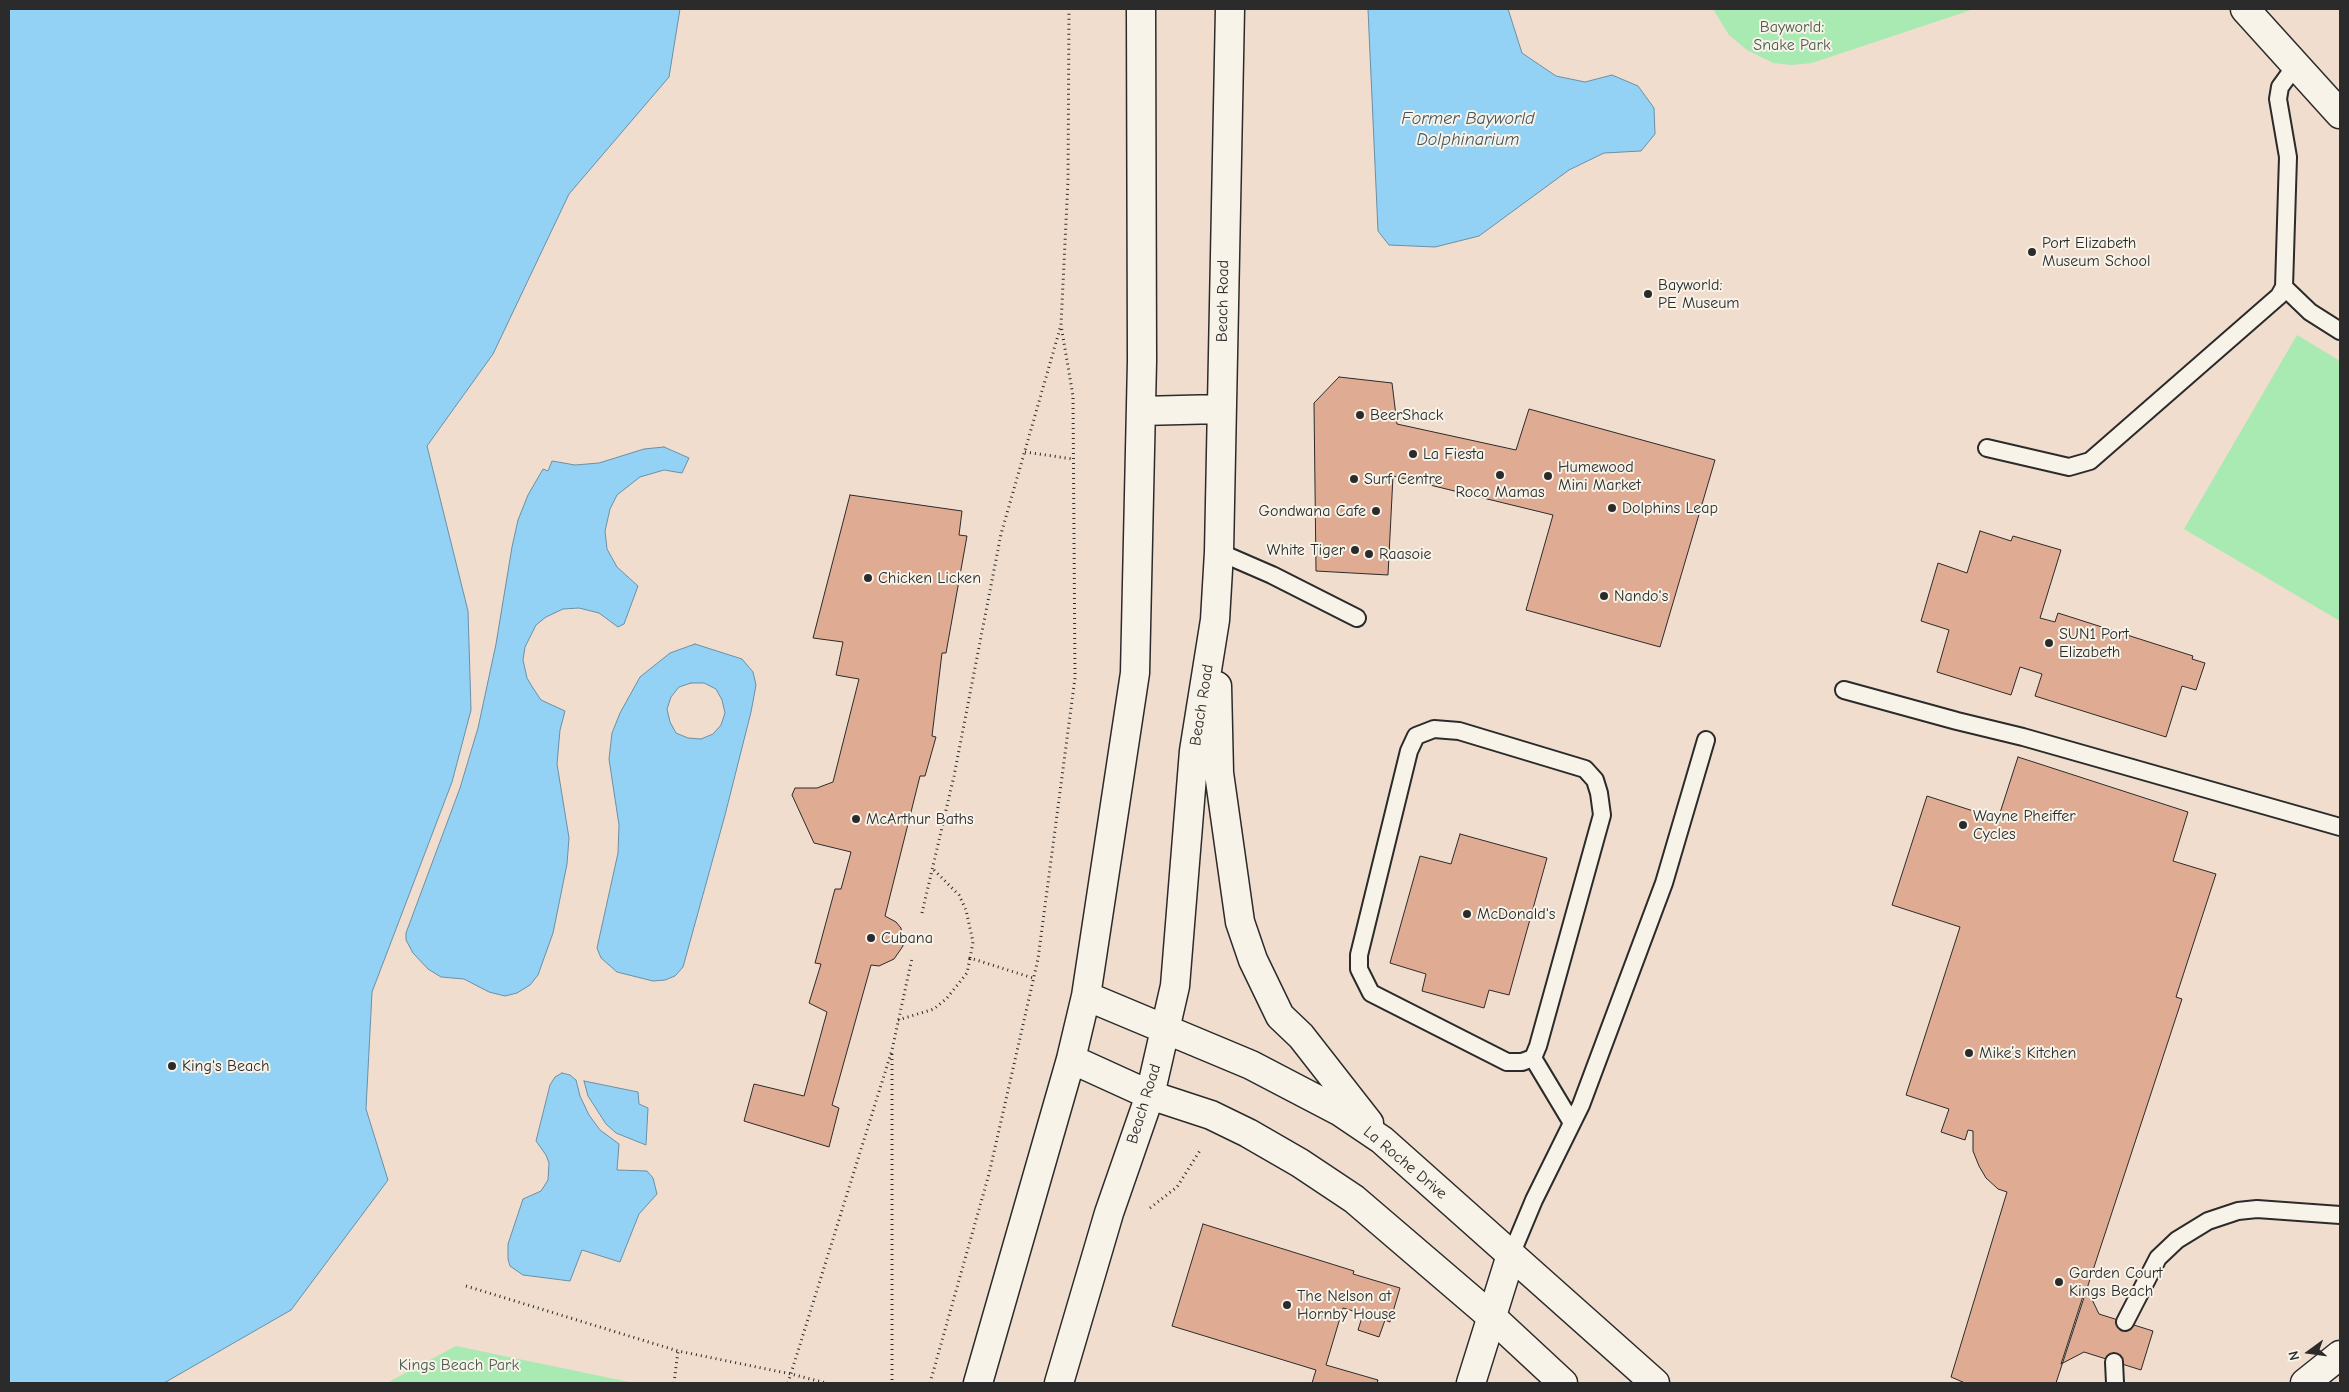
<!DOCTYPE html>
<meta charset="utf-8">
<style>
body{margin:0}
#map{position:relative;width:2349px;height:1392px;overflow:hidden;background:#f0ddce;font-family:"Comic Neue",sans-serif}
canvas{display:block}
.frame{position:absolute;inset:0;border:10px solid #2b2b2b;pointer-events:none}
.north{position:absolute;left:2284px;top:1327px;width:50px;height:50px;-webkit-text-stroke:4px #f7f3e8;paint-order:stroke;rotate:256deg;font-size:14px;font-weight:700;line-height:20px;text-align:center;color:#2b2b2b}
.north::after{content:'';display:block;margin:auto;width:18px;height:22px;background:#2b2b2b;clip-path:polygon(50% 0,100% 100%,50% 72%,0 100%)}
</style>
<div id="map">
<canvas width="2349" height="1392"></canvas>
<div class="frame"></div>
<div class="north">N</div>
</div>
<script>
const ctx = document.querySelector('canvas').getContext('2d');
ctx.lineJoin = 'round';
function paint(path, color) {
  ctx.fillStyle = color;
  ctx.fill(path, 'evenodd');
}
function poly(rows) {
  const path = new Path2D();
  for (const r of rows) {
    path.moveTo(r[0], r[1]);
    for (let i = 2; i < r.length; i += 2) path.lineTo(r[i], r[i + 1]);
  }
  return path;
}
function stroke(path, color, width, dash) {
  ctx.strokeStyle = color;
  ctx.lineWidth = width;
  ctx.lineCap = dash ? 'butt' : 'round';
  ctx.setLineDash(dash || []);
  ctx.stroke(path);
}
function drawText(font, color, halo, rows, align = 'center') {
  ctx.font = font + ' "Comic Neue",sans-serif';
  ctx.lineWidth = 4;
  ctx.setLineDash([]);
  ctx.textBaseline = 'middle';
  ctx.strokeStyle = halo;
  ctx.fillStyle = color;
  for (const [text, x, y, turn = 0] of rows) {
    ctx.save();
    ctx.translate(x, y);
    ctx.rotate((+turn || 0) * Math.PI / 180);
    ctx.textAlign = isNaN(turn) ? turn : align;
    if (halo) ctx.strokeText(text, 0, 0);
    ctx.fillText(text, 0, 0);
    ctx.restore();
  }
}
paint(poly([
 [1713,9,1974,9,1812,63,1791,65,1773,63,1747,50,1729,35],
 [2297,335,2340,361,2340,621,2184,529],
 [456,1346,634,1383,387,1383]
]), '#a9e9b2');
const water = poly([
 [9,9,680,9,669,77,569,194,493,354,427,446,468,611,471,710,452,782,372,992,366,1109,388,1180,291,1310,164,1383,9,1383,9,9],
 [1368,9,1508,9,1522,53,1556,76,1585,82,1612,75,1638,86,1654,108,1655,134,1641,151,1604,153,1569,170,1479,236,1435,247,1389,245,1378,231,1368,9],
 [664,447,689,458,682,473,664,470,640,477,617,495,610,509,605,531,607,549,617,567,638,586,624,624,618,627,599,613,579,608,563,609,546,617,536,625,525,647,523,660,527,678,533,688,541,700,565,711,560,730,557,764,569,838,567,864,553,933,538,975,530,985,517,993,505,996,489,992,464,979,441,977,428,969,413,953,406,940,406,933,460,788,478,728,496,644,512,547,518,520,528,495,543,469,548,471,552,461,575,465,599,463,644,449,664,447],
 [695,644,742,659,753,672,756,685,751,712,725,815,683,967,675,976,665,980,653,981,617,972,601,958,597,948,618,853,619,825,609,759,612,733,620,713,640,677,670,653,695,644],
 [691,683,704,683,716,689,722,700,725,713,721,725,713,734,701,739,688,738,676,733,670,722,667,709,671,697,679,687,691,683],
 [562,1073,570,1075,576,1080,580,1096,589,1115,600,1130,619,1144,617,1170,647,1171,653,1178,657,1194,639,1214,620,1262,582,1250,570,1281,523,1275,510,1266,508,1259,508,1244,523,1199,541,1191,548,1180,549,1163,546,1155,536,1141,550,1085,555,1077,562,1073],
 [584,1081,638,1092,639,1104,648,1108,646,1145,616,1133,606,1124,588,1096,584,1081]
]);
paint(water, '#94d2f5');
stroke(water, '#6a8fa4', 1);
const building = poly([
 [1339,377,1392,383,1397,424,1516,450,1529,409,1715,460,1660,647,1526,610,1553,515,1393,476,1388,575,1316,571,1314,403,1339,377],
 [850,495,962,511,959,535,967,536,946,653,942,653,932,736,936,737,925,776,920,776,885,916,896,922,901,928,903,946,894,959,879,966,871,965,832,1105,839,1108,829,1147,744,1121,754,1084,804,1096,827,1012,809,1003,821,964,815,963,835,889,841,889,851,852,814,843,792,795,795,788,817,788,833,782,859,679,836,675,843,642,813,638,850,495],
 [1980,531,2011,541,2013,536,2061,550,2040,618,2055,622,2058,613,2193,656,2192,659,2205,663,2196,690,2182,686,2166,737,2035,696,2042,674,2020,667,2011,695,1937,672,1949,630,1921,621,1938,563,1967,573,1980,531],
 [2018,757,2188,812,2173,861,2216,874,2176,997,2182,999,2056,1383,1965,1383,1951,1377,2007,1192,1998,1189,1986,1178,1979,1166,1973,1151,1973,1131,1968,1130,1965,1140,1941,1132,1949,1109,1906,1095,1960,927,1892,905,1927,796,1998,819,2018,757],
 [1460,834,1547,858,1509,995,1489,990,1484,1008,1422,991,1426,974,1390,963,1420,856,1451,864,1460,834],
 [1203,1224,1354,1271,1353,1274,1400,1288,1390,1322,1385,1320,1379,1337,1358,1330,1363,1314,1343,1308,1326,1365,1378,1380,1377,1383,1312,1383,1316,1370,1172,1326,1203,1224],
 [2086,1287,2099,1314,2153,1331,2141,1370,2084,1352,2061,1364,2086,1287]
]);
paint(building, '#dfab92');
stroke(building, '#2b2b2b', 1);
const lane = poly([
 [2296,65,2280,87,2278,99,2288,157,2284,287,2310,312,2340,331],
 [1987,448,2069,467,2090,461,2279,296,2284,287],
 [1219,552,1272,575,1357,618],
 [1844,690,1957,721,2023,737,2340,827],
 [1434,729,1459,731,1585,769,1595,780,1599,793,1602,815,1538,1046,1533,1058,1522,1062,1507,1062,1371,993,1359,969,1359,955,1409,751,1416,736,1434,729],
 [1533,1058,1572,1123],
 [1511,1255,1534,1200,1581,1105,1664,883,1706,740],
 [2125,1322,2158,1258,2177,1240,2208,1221,2238,1211,2257,1209,2340,1215],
 [2114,1362,2115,1383]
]);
const street = poly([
 [2245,9,2340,114],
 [1471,1383,1511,1255],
 [2305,1383,2340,1355]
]);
const secondary = poly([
 [1141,411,1220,409],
 [1217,686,1219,773,1240,922,1253,960,1280,1016,1301,1036,1369,1123],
 [1086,996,1251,1065,1339,1111,1382,1140,1655,1383],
 [1071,1059,1150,1095,1211,1115,1248,1133,1300,1163,1354,1199,1493,1318,1563,1383],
 [978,1383,1071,1059,1086,996,1135,673,1142,361,1141,9],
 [1059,1383,1109,1213,1150,1095,1175,986,1194,751,1215,620,1219,552,1230,9]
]);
stroke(lane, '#2b2b2b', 20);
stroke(street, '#2b2b2b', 31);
stroke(secondary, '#2b2b2b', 31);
stroke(poly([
 [1025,452,1073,459],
 [934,870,959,895,966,910,973,942,970,958,1033,978],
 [922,913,954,776,1001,534,1061,325,1068,181,1069,9],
 [898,1020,934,1009,947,998,967,973,970,958],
 [892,1054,892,1383],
 [1150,1208,1177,1187,1201,1149],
 [466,1286,678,1351,791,1374,826,1383],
 [674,1383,678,1351],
 [788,1383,892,1050,912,958],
 [930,1383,989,1174,1038,959,1075,678,1073,396,1061,325]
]), '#2b2b2b', 3, [1, 4]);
stroke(lane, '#f7f3e8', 16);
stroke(street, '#f7f3e8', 28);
stroke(secondary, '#f7f3e8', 28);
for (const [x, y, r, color] of [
 [2032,252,5,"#2b2b2b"],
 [1648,294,5,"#2b2b2b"],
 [1360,415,5,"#2b2b2b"],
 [1413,454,5,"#2b2b2b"],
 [1500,475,5,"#2b2b2b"],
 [1548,476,5,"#2b2b2b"],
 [1354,479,5,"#2b2b2b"],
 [1612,508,5,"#2b2b2b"],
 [1376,511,5,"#2b2b2b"],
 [1355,550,5,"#2b2b2b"],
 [1369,554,5,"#2b2b2b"],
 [868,578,5,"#2b2b2b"],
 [1604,596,5,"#2b2b2b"],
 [2049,643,5,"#2b2b2b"],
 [856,819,5,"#2b2b2b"],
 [1963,825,5,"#2b2b2b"],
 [1467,914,5,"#2b2b2b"],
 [871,938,5,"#2b2b2b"],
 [1969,1053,5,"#2b2b2b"],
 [172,1066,5,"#2b2b2b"],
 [2059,1282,5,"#2b2b2b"],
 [1287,1305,5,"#2b2b2b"]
]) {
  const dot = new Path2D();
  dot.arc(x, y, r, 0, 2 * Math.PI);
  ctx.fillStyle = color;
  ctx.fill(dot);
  stroke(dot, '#f7f3e8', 2);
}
drawText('16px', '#4a5a4d', '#f7f3e8', [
 ["Bayworld:",1792,27],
 ["Snake Park",1792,45],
 ["Kings Beach Park",459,1365]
]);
drawText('16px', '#2b2b2b', '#f7f3e8', [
 ["Port Elizabeth",2042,243],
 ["Museum School",2042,261],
 ["Bayworld:",1658,285],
 ["PE Museum",1658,303],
 ["BeerShack",1370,415],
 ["La Fiesta",1423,454],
 ["Humewood",1558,467],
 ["Mini Market",1558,485],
 ["Surf Centre",1364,479],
 ["Roco Mamas",1500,492,"center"],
 ["Dolphins Leap",1622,508],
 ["Gondwana Cafe",1366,511,"right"],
 ["White Tiger",1345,550,"right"],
 ["Raasoie",1379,554],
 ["Chicken Licken",878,578],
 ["Nando's",1614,596],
 ["SUN1 Port",2059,634],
 ["Elizabeth",2059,652],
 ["Wayne Pheiffer",1973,816],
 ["Cycles",1973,834],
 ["McArthur Baths",866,819],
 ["McDonald's",1477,914],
 ["Cubana",881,938],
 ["Mike’s Kitchen",1979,1053],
 ["King's Beach",182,1066],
 ["Garden Court",2069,1273],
 ["Kings Beach",2069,1291],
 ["The Nelson at",1297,1296],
 ["Hornby House",1297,1314]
], 'left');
drawText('16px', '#2b2b2b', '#f7f3e8', [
 ["Beach Road",1223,301,-89],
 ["Beach Road",1202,705,-81],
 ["Beach Road",1144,1104,-73],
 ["La Roche Drive",1405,1163,40]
]);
drawText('italic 18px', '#45555e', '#f7f3e8', [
 ["Former Bayworld",1468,119],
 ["Dolphinarium",1468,140]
]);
</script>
